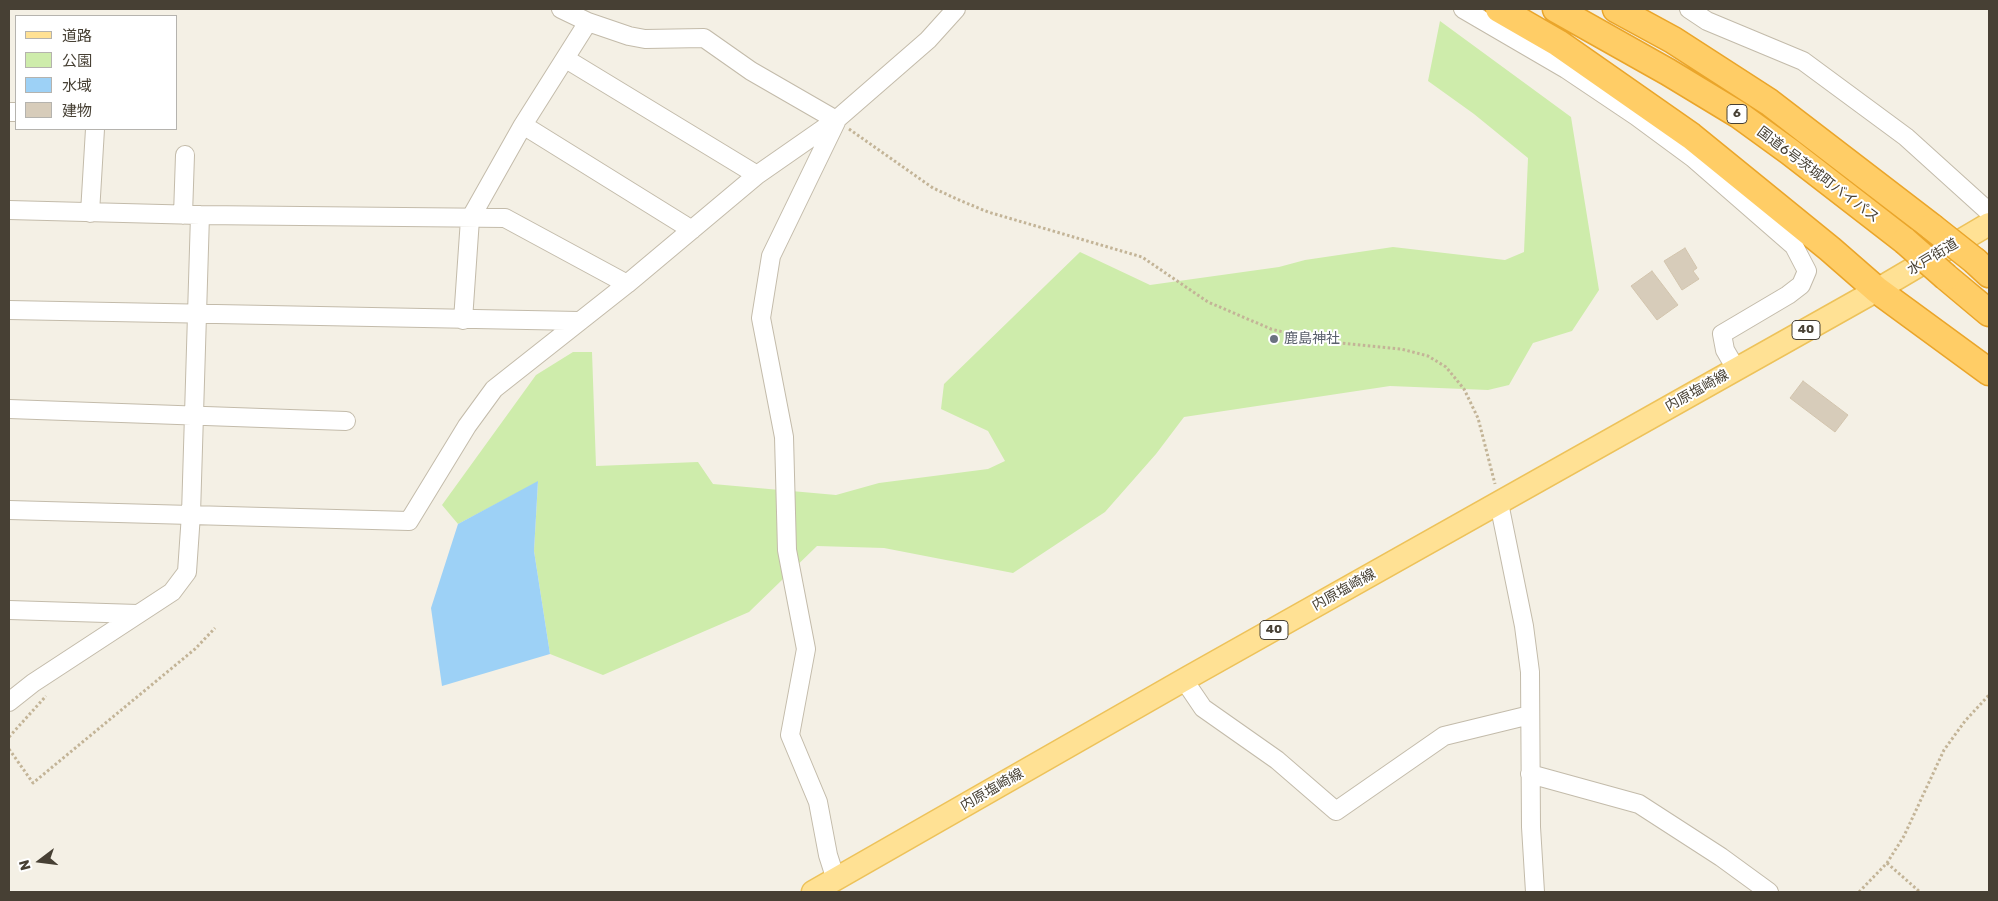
<!DOCTYPE html>
<meta charset="utf-8">
<style>
body{margin:0}
#map{position:relative;width:1998px;height:901px;overflow:hidden;background:#f4f0e5;font-family:Rubik,"Noto Sans JP",sans-serif}
canvas{display:block}
.frame{position:absolute;inset:0;border:10px solid #474034;pointer-events:none}
.legend{position:absolute;left:15px;top:15px;width:162px;height:115px;box-sizing:border-box;background:#fff;border:1px solid #b5b3ae;margin:0;padding:6px 9px;list-style:none;font-size:15px;color:#474034}
.legend li{display:flex;align-items:center;gap:10px;height:25px}
.legend b{width:25px;border:1px solid #b5b3ae}
.north{position:absolute;left:15px;top:836px;width:50px;height:50px;-webkit-text-stroke:4px #fff;paint-order:stroke;rotate:255deg;font-size:14px;font-weight:700;line-height:20px;text-align:center;color:#474034}
.north::after{content:'';display:block;margin:auto;width:18px;height:22px;background:#474034;clip-path:polygon(50% 0,100% 100%,50% 72%,0 100%)}
</style>
<div id="map">
<canvas width="1998" height="901"></canvas>
<div class="frame"></div>
<ul class="legend">
<li><b style="height:6px;background:#ffe194"></b>道路</li>
<li><b style="height:14px;background:#ceecab"></b>公園</li>
<li><b style="height:14px;background:#9dd1f6"></b>水域</li>
<li><b style="height:14px;background:#d7ccba"></b>建物</li>
</ul>
<div class="north">N</div>
</div>
<script>
const ctx = document.querySelector('canvas').getContext('2d');
ctx.lineJoin = 'round';
function paint(path, color) {
  ctx.fillStyle = color;
  ctx.fill(path, 'evenodd');
}
function poly(rows) {
  const path = new Path2D();
  for (const r of rows) {
    path.moveTo(r[0], r[1]);
    for (let i = 2; i < r.length; i += 2) path.lineTo(r[i], r[i + 1]);
  }
  return path;
}
function stroke(path, color, width, dash) {
  ctx.strokeStyle = color;
  ctx.lineWidth = width;
  ctx.lineCap = dash ? 'butt' : 'round';
  ctx.setLineDash(dash || []);
  ctx.stroke(path);
}
function drawText(font, color, halo, rows, align = 'center') {
  ctx.font = font + ' Rubik,"Noto Sans JP",sans-serif';
  ctx.lineWidth = 4;
  ctx.setLineDash([]);
  ctx.textBaseline = 'middle';
  ctx.strokeStyle = halo;
  ctx.fillStyle = color;
  for (const [text, x, y, turn = 0] of rows) {
    ctx.save();
    ctx.translate(x, y);
    ctx.rotate((+turn || 0) * Math.PI / 180);
    ctx.textAlign = isNaN(turn) ? turn : align;
    if (halo) ctx.strokeText(text, 0, 0);
    ctx.fillText(text, 0, 0);
    ctx.restore();
  }
}
paint(poly([
 [1440,21,1571,117,1599,290,1572,331,1533,343,1509,385,1488,390,1390,386,1184,417,1156,454,1105,512,1013,573,884,548,817,546,749,612,603,675,550,654,534,551,538,482,458,524,442,505,536,375,573,352,592,352,596,466,698,462,713,484,836,495,879,483,988,469,1005,461,988,431,941,409,944,384,1080,252,1150,285,1279,267,1305,260,1393,247,1505,260,1524,252,1528,158,1474,114,1428,81]
]), '#ceecab');
paint(poly([
 [538,481,534,551,550,654,442,686,431,608,458,524]
]), '#9dd1f6');
const building = poly([
 [1685,248,1697,268,1693,271,1699,279,1682,290,1664,261,1685,248],
 [1652,271,1678,305,1657,320,1631,286,1652,271],
 [1803,381,1848,415,1835,432,1790,398,1803,381]
]);
paint(building, '#d7ccba');
stroke(building, '#d2c4ad', 1);
const minor = poly([
 [561,9,588,22,629,36,645,39,704,38,751,71,836,120],
 [1463,9,1566,69,1636,116,1693,158,1794,246,1807,271,1801,285,1788,295,1722,334,1725,350,1736,369],
 [1689,9,1707,21,1803,61,1906,137,1989,212],
 [566,59,757,175],
 [9,112,16,112],
 [836,122,771,256,761,318,784,437,787,550,806,649,790,735,818,802,828,855,836,880],
 [523,125,692,230],
 [9,210,200,215,505,218,627,284],
 [90,213,95,129],
 [183,215,185,155],
 [9,310,579,321],
 [463,320,470,219,523,125,588,22],
 [9,409,346,421],
 [1499,503,1524,626,1530,672,1531,827,1535,892],
 [9,510,409,521,467,426,494,389,627,284,757,175,836,120,928,40,956,9],
 [9,610,138,614],
 [1184,680,1203,708,1277,760,1336,811,1444,736,1530,715],
 [9,702,33,683,172,592,187,572,191,514,200,215],
 [1530,774,1639,804,1721,857,1769,892]
]);
const major = poly([
 [813,892,1189,677,1877,290,1989,224]
]);
const highway = poly([
 [1499,9,1558,43,1691,136,1830,249,1877,290,1989,372],
 [1556,9,1668,72,1739,115,1790,152,1905,241],
 [1616,9,1673,40,1769,102,1932,227],
 [1975,261,1989,274],
 [1946,277,1989,313]
]);
stroke(minor, '#c3bbaa', 20);
stroke(major, '#edc25a', 25);
stroke(highway, '#eaa52a', 29);
stroke(poly([
 [849,129,933,188,959,200,988,212,1142,257,1208,302,1271,329,1319,341,1401,349,1428,356,1446,367,1464,389,1478,418,1495,484],
 [9,737,46,696],
 [9,749,33,783,195,649,215,628],
 [1887,863,1920,892],
 [1859,892,1887,863,1904,836,1944,750,1965,721,1989,695]
]), '#c3b497', 3, [2.5, 2.5]);
stroke(minor, '#fff', 18);
stroke(major, '#ffe194', 22);
stroke(highway, '#ffcd66', 26);
const highwayBridge = poly([
 [1932,227,1975,261],
 [1905,241,1946,277]
]);
stroke(highwayBridge, '#eaa52a', 29, []);
stroke(highwayBridge, '#ffcd66', 26);
for (const [x, y, r, color] of [
 [1274,339,5,"#6b7280"]
]) {
  const dot = new Path2D();
  dot.arc(x, y, r, 0, 2 * Math.PI);
  ctx.fillStyle = color;
  ctx.fill(dot);
  stroke(dot, '#fff', 2);
}
for (const [x, y, w] of [
 [1737,114,20],
 [1806,330,28],
 [1274,630,28]
]) {
  const box = new Path2D();
  box.roundRect(x - w / 2, y - 9.5, w, 19, 4);
  ctx.fillStyle = '#fff';
  ctx.fill(box);
  stroke(box, '#474034', 1);
}
drawText('bold 12px', '#474034', null, [
 ["6",1737,114],
 ["40",1806,330],
 ["40",1274,630]
]);
drawText('14px', '#474034', '#fff', [
 ["国道6号茨城町バイパス",1818,175,37],
 ["水戸街道",1933,257,-31],
 ["内原塩崎線",1697,391,-29],
 ["内原塩崎線",1344,590,-29],
 ["内原塩崎線",992,790,-30]
]);
drawText('14px', '#5b616d', '#fff', [
 ["鹿島神社",1284,339]
], 'left');
</script>
